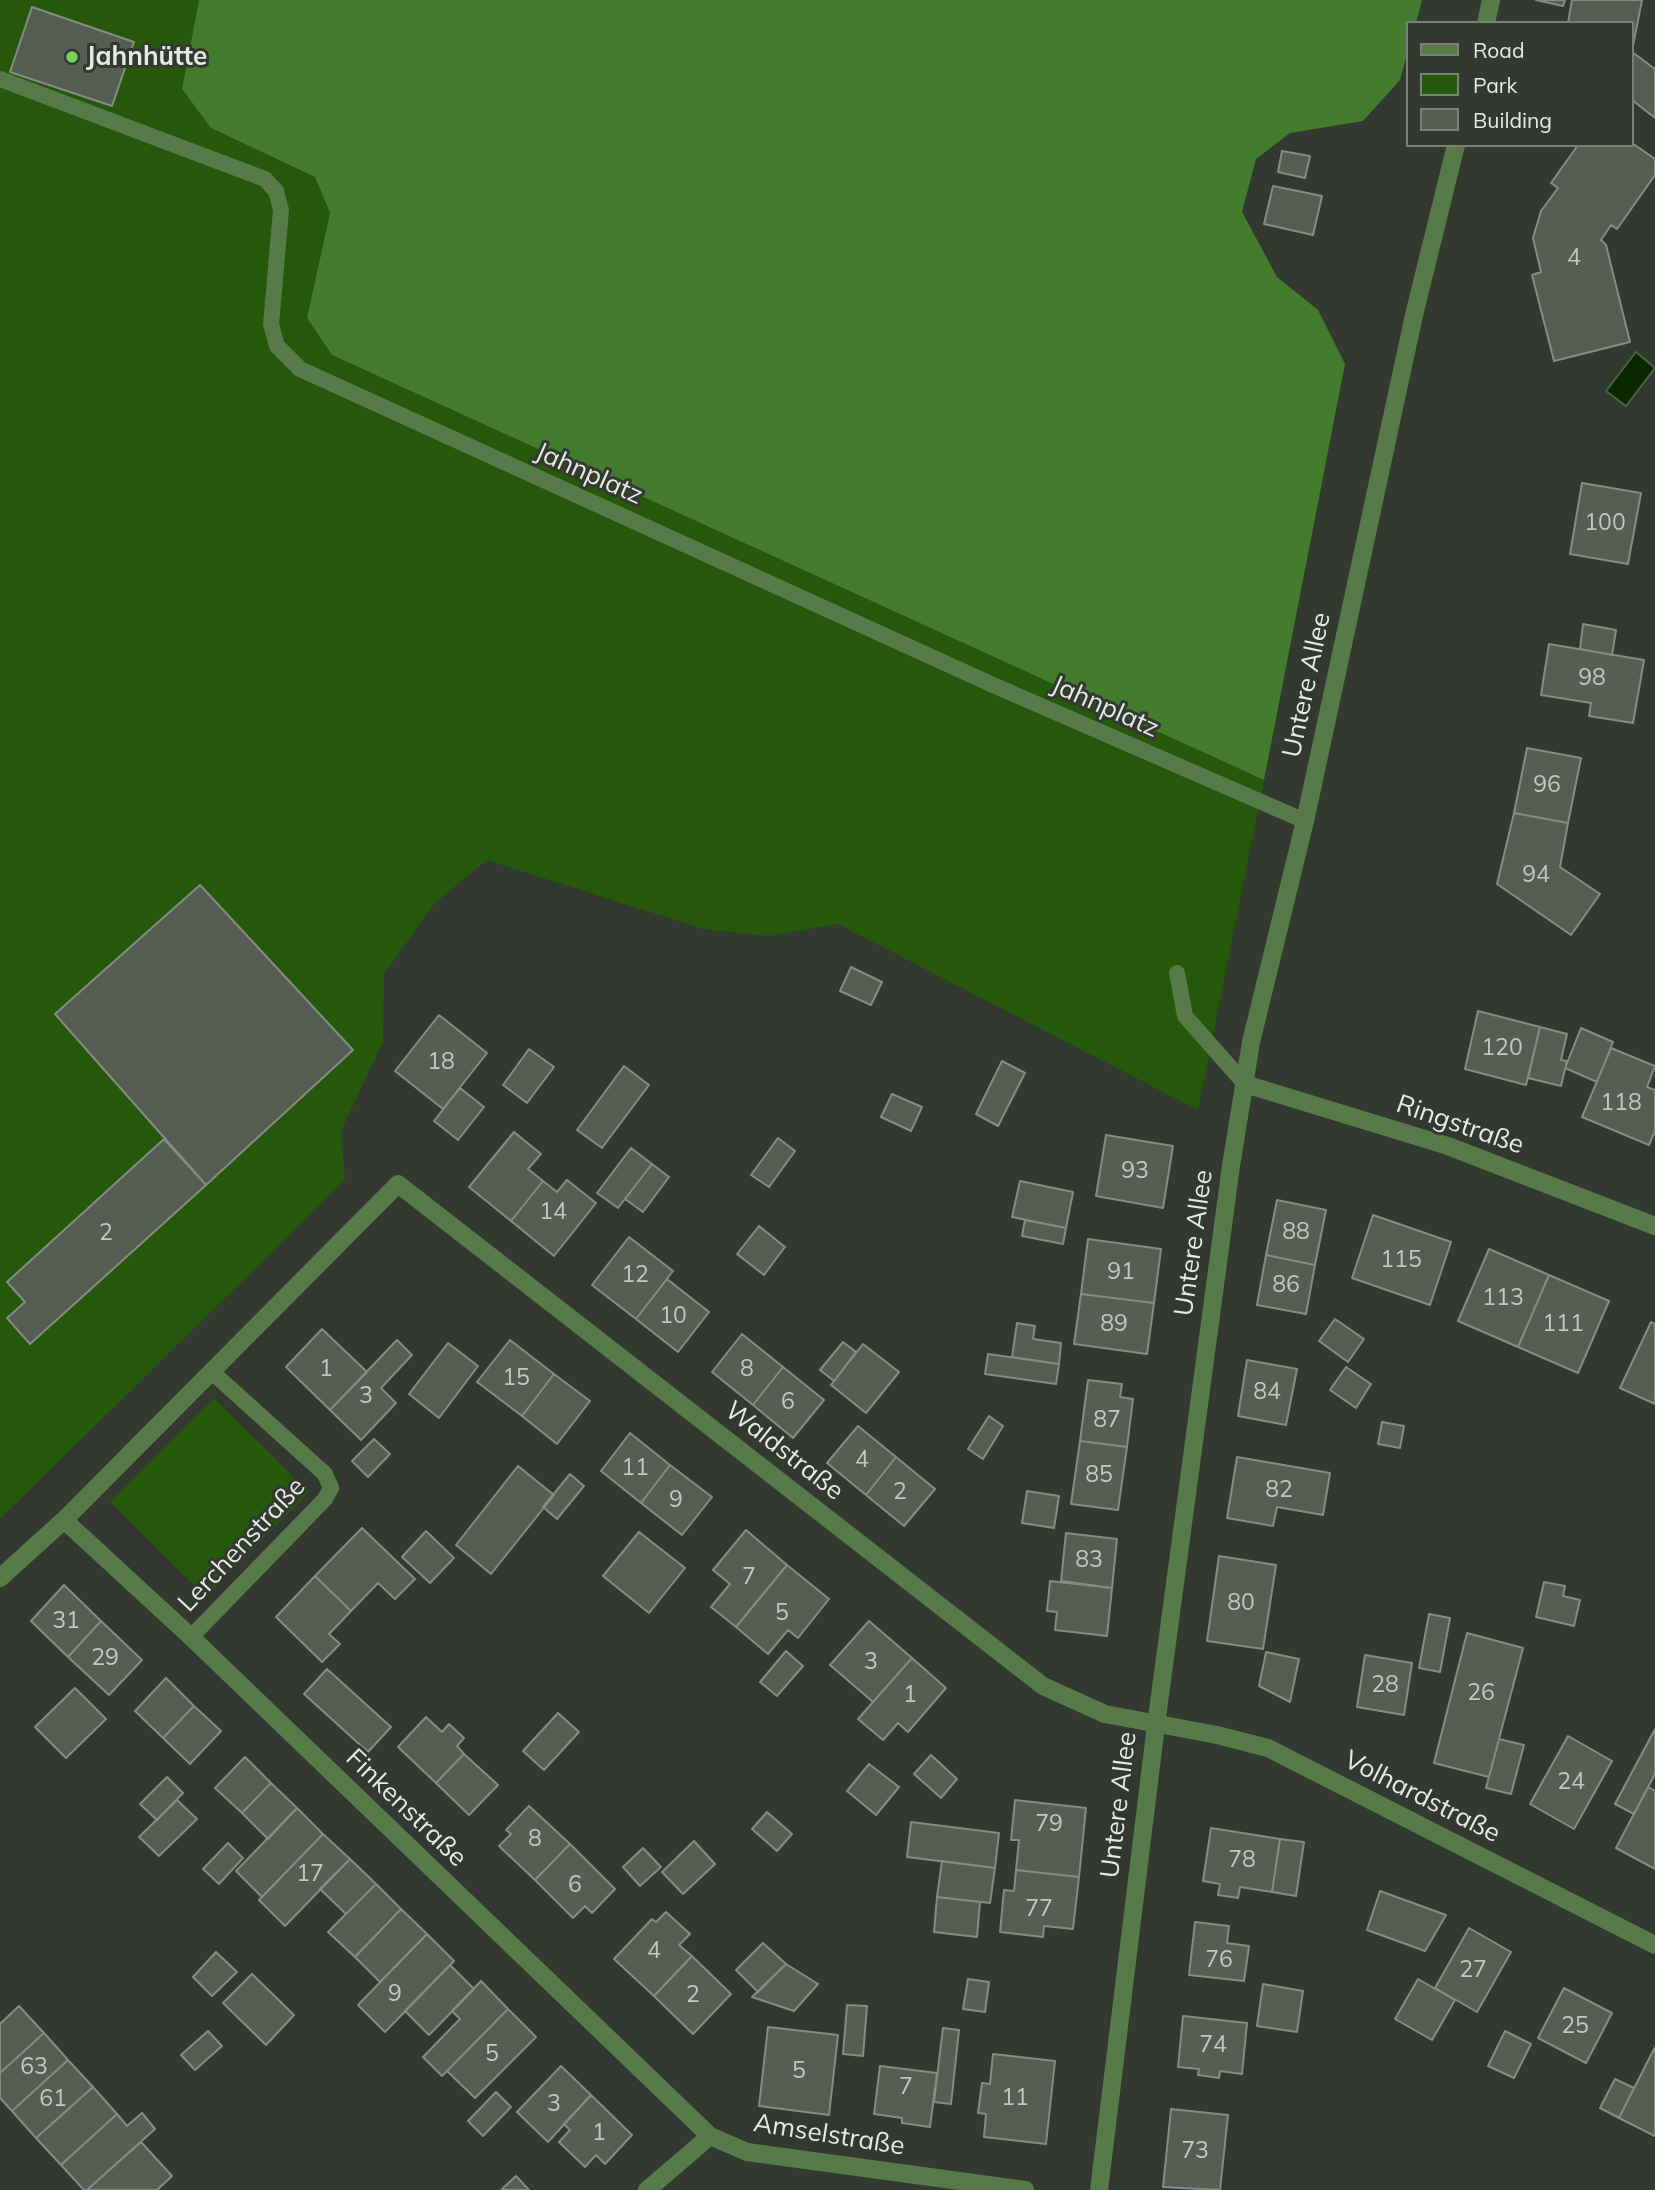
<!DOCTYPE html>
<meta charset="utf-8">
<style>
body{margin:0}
#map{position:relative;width:1655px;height:2190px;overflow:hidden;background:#333930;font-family:Mulish,sans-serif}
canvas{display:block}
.legend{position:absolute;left:1406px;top:21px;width:228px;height:126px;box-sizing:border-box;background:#333930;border:2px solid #7b8078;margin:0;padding:9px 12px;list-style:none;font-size:21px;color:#e6eae4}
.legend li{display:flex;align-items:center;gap:14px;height:35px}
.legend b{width:35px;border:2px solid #7b8078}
</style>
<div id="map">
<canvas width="1655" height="2190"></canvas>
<ul class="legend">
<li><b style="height:9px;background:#567b49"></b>Road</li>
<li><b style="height:19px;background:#25580b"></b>Park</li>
<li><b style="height:19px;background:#565e54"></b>Building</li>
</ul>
</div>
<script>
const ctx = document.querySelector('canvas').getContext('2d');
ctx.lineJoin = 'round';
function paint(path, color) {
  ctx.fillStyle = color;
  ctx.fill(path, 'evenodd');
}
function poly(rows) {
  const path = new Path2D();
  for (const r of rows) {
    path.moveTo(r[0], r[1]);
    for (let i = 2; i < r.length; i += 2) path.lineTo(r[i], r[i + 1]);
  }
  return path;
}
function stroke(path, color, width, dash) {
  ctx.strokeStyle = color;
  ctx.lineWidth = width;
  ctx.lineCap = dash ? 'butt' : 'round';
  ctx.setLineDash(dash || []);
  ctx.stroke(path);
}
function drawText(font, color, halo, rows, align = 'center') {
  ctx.font = font + ' Mulish,sans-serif';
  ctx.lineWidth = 6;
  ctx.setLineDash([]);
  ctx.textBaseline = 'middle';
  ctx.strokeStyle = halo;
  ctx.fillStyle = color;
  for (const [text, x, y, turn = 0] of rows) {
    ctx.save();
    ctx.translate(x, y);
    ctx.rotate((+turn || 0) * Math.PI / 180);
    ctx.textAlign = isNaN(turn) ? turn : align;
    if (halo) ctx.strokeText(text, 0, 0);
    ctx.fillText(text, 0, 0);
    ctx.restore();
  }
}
paint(poly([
 [0,0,199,0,182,89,211,128,315,177,330,213,307,318,332,355,1264,780,1198,1110,838,924,769,936,703,929,487,860,435,903,384,974,383,1042,341,1131,345,1180,0,1519],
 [214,1398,309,1492,206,1597,110,1502]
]), '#25580b');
paint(poly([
 [199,0,1422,0,1416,23,1408,23,1408,51,1400,80,1363,121,1290,133,1256,159,1242,212,1277,277,1318,310,1345,364,1264,780,332,355,307,318,330,213,315,177,211,128,182,89]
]), '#437c2c');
const water = poly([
 [1636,352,1655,368,1626,406,1606,391,1636,352]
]);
paint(water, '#092800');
stroke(water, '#4b6244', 2);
const building = poly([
 [1536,0,1565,0,1563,6,1536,0],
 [1572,0,1642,0,1632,51,1632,23,1568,23,1572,0],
 [32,7,134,42,112,106,10,72,32,7],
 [1632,52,1655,69,1655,118,1632,100,1632,52],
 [1632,143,1655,159,1655,175,1617,229,1611,225,1601,240,1606,245,1630,342,1554,361,1532,275,1541,272,1533,238,1541,211,1558,188,1551,183,1578,145,1632,145,1632,143],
 [1282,151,1310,156,1305,178,1278,172,1282,151],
 [1273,186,1322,196,1313,235,1264,224,1273,186],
 [1582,483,1641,493,1628,564,1570,554,1582,483],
 [1583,624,1616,630,1612,655,1580,649,1583,624],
 [1549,644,1644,660,1633,723,1589,716,1591,703,1541,695,1549,644],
 [1527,748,1581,758,1568,823,1514,813,1527,748],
 [1514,813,1568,823,1560,867,1600,894,1571,935,1497,884,1514,813],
 [200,885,353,1050,206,1185,55,1014,200,885],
 [851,967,882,982,871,1005,840,991,851,967],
 [1478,1011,1540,1027,1526,1085,1465,1069,1478,1011],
 [439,1015,487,1053,443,1109,395,1071,439,1015],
 [1540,1027,1567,1034,1561,1060,1567,1061,1561,1086,1528,1078,1540,1027],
 [1581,1028,1613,1042,1597,1082,1565,1068,1581,1028],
 [1611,1048,1655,1066,1647,1087,1655,1090,1655,1131,1649,1145,1582,1117,1611,1048],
 [529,1049,554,1067,527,1103,503,1085,529,1049],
 [1002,1061,1025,1073,998,1126,976,1114,1002,1061],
 [624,1066,649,1085,602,1148,577,1130,624,1066],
 [460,1088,484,1107,458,1140,434,1121,460,1088],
 [892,1094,922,1107,911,1131,881,1117,892,1094],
 [514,1132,541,1154,528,1169,543,1181,511,1221,469,1187,514,1132],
 [1106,1135,1173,1146,1163,1208,1096,1196,1106,1135],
 [778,1138,795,1151,769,1187,751,1175,778,1138],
 [164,1139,206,1185,30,1344,7,1318,25,1302,7,1282,164,1139],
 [631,1148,652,1164,618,1208,597,1193,631,1148],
 [652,1164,669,1177,643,1212,625,1199,652,1164],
 [567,1180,596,1203,554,1256,511,1221,543,1181,557,1192,567,1180],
 [1020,1181,1073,1192,1066,1228,1012,1217,1020,1181],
 [1277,1200,1326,1210,1315,1265,1266,1255,1277,1200],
 [1373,1215,1451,1242,1430,1305,1352,1278,1373,1215],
 [1025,1220,1066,1228,1063,1244,1022,1236,1025,1220],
 [759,1226,785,1247,764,1275,737,1254,759,1226],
 [629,1237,673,1271,636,1319,592,1285,629,1237],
 [1088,1239,1161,1249,1154,1303,1081,1294,1088,1239],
 [1489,1249,1549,1275,1518,1347,1458,1321,1489,1249],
 [1266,1255,1315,1265,1306,1314,1257,1305,1266,1255],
 [1549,1275,1609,1301,1578,1373,1518,1347,1549,1275],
 [667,1279,709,1312,678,1352,636,1319,667,1279],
 [1081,1294,1154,1303,1147,1354,1074,1344,1081,1294],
 [1335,1319,1364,1339,1348,1362,1319,1341,1335,1319],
 [1651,1322,1655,1324,1655,1404,1620,1388,1651,1322],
 [1017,1323,1035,1326,1033,1339,1061,1343,1059,1364,1012,1357,1017,1323],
 [322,1329,367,1372,330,1410,286,1367,322,1329],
 [742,1334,783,1367,753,1405,712,1372,742,1334],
 [397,1340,412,1355,381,1388,396,1403,361,1440,330,1410,397,1340],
 [510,1340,554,1374,522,1416,477,1382,510,1340],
 [843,1342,856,1352,834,1381,820,1370,843,1342],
 [448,1343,478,1366,439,1418,409,1394,448,1343],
 [863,1344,899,1372,866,1413,831,1385,863,1344],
 [988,1354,1059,1364,1056,1384,985,1374,988,1354],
 [1247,1360,1297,1369,1286,1425,1238,1416,1247,1360],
 [783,1367,824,1400,793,1438,753,1405,783,1367],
 [1346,1367,1371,1384,1356,1408,1330,1390,1346,1367],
 [554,1374,590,1401,557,1444,522,1416,554,1374],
 [1088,1380,1122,1384,1120,1397,1133,1399,1127,1447,1080,1441,1088,1380],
 [989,1416,1003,1426,983,1459,968,1449,989,1416],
 [1382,1422,1404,1426,1400,1448,1378,1444,1382,1422],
 [858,1426,896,1457,866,1495,827,1463,858,1426],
 [630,1433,670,1465,641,1503,601,1471,630,1433],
 [374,1439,390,1454,368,1477,352,1461,374,1439],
 [1080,1441,1127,1447,1118,1510,1071,1504,1080,1441],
 [896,1457,935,1489,904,1526,866,1495,896,1457],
 [1237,1457,1330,1473,1323,1515,1277,1507,1273,1526,1227,1518,1237,1457],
 [670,1465,712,1497,682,1535,641,1503,670,1465],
 [518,1466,554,1495,491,1574,456,1545,518,1466],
 [570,1474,584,1486,557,1519,543,1507,570,1474],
 [1027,1491,1059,1496,1054,1528,1022,1523,1027,1491],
 [362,1528,415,1579,395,1599,378,1583,351,1611,315,1576,362,1528],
 [746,1530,787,1565,736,1627,711,1607,730,1584,713,1570,746,1530],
 [426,1531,454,1558,430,1583,402,1557,426,1531],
 [639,1532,685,1568,649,1613,603,1576,639,1532],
 [1066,1533,1117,1539,1112,1588,1061,1581,1066,1533],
 [1219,1556,1276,1565,1263,1649,1207,1641,1219,1556],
 [787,1565,829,1599,798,1638,788,1630,768,1654,736,1627,787,1565],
 [315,1576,351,1611,329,1634,340,1644,322,1662,276,1617,315,1576],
 [1050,1581,1112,1588,1107,1636,1055,1630,1057,1612,1047,1611,1050,1581],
 [1544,1582,1565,1586,1563,1596,1580,1600,1574,1626,1536,1617,1544,1582],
 [64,1585,101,1621,68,1657,31,1621,64,1585],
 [1429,1614,1450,1618,1440,1672,1419,1668,1429,1614],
 [101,1621,142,1660,109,1695,68,1657,101,1621],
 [869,1621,912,1658,873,1702,830,1665,869,1621],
 [1467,1633,1523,1648,1489,1777,1434,1763,1467,1633],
 [786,1651,803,1666,777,1696,760,1682,786,1651],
 [1266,1652,1299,1659,1290,1702,1259,1686,1266,1652],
 [1365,1655,1412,1663,1404,1715,1357,1707,1365,1655],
 [912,1658,946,1688,908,1732,898,1723,883,1740,858,1719,912,1658],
 [327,1669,391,1727,368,1752,304,1694,327,1669],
 [166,1678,194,1706,163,1738,135,1711,166,1678],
 [75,1688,106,1719,66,1758,35,1727,75,1688],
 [194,1706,221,1731,190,1764,163,1738,194,1706],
 [558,1713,579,1732,544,1770,523,1751,558,1713],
 [426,1717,442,1732,449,1724,464,1738,457,1746,464,1754,436,1783,398,1747,426,1717],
 [1655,1729,1655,1774,1634,1814,1615,1804,1655,1729],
 [1568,1736,1612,1761,1574,1829,1530,1804,1568,1736],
 [1499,1739,1524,1745,1511,1794,1486,1788,1499,1739],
 [464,1754,498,1785,469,1815,436,1783,464,1754],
 [931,1755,957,1779,941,1798,914,1774,931,1755],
 [245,1757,271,1783,242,1813,215,1788,245,1757],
 [869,1764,899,1787,876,1815,847,1791,869,1764],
 [167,1777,183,1793,157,1820,140,1804,167,1777],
 [271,1783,297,1808,268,1839,242,1813,271,1783],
 [1648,1787,1655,1791,1655,1869,1616,1848,1648,1787],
 [177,1800,197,1819,159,1856,139,1837,177,1800],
 [1015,1800,1086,1808,1079,1877,1016,1870,1019,1840,1011,1840,1015,1800],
 [529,1806,570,1844,535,1880,499,1846,511,1834,506,1830,529,1806],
 [297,1808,323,1834,262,1897,236,1871,297,1808],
 [767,1812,792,1834,777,1851,752,1829,767,1812],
 [911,1822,999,1833,995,1868,907,1857,911,1822],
 [1211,1828,1280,1839,1272,1892,1240,1887,1238,1898,1218,1895,1220,1884,1203,1881,1211,1828],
 [323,1834,350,1859,285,1926,259,1900,323,1834],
 [1280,1839,1304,1842,1296,1896,1272,1892,1280,1839],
 [694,1841,715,1864,683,1894,662,1872,694,1841],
 [228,1843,243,1858,219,1884,203,1869,228,1843],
 [570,1844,615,1889,592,1913,585,1906,573,1918,535,1880,570,1844],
 [643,1848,661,1867,640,1886,623,1867,643,1848],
 [350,1859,376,1884,346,1914,320,1889,350,1859],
 [942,1861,995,1868,990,1903,937,1897,942,1861],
 [1016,1870,1079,1877,1073,1929,1044,1926,1043,1937,1000,1932,1004,1890,1014,1891,1016,1870],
 [376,1884,401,1909,355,1957,328,1932,376,1884],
 [1380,1891,1446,1915,1425,1951,1367,1930,1380,1891],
 [937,1897,980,1902,977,1937,934,1932,937,1897],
 [401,1909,427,1934,380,1982,355,1957,401,1909],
 [666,1912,690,1934,679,1945,692,1956,654,1996,614,1959,652,1919,656,1922,666,1912],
 [1195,1922,1229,1926,1227,1943,1249,1946,1244,1981,1189,1975,1195,1922],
 [1469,1928,1511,1952,1477,2012,1435,1988,1469,1928],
 [427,1934,454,1961,385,2032,358,2005,427,1934],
 [763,1943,786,1964,758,1992,736,1970,763,1943],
 [216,1952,237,1972,212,1996,193,1977,216,1952],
 [692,1956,731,1994,693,2034,654,1996,692,1956],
 [786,1964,818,1984,794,2011,752,1997,786,1964],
 [450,1965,474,1989,429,2035,405,2011,450,1965],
 [252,1974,294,2015,266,2045,223,2003,252,1974],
 [968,1979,989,1982,985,2012,963,2009,968,1979],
 [1418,1979,1455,2000,1432,2040,1395,2019,1418,1979],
 [481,1981,508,2009,442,2076,423,2057,460,2019,452,2011,481,1981],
 [1263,1984,1303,1991,1297,2032,1257,2026,1263,1984],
 [1564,1988,1612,2013,1586,2063,1538,2038,1564,1988],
 [847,2005,867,2006,863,2056,843,2054,847,2005],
 [19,2006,44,2033,0,2073,0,2024,19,2006],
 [508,2009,536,2037,475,2098,447,2071,508,2009],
 [1183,2016,1247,2023,1242,2074,1220,2071,1219,2078,1198,2075,1199,2069,1178,2067,1183,2016],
 [768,2027,838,2035,829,2115,759,2106,768,2027],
 [943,2028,959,2030,951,2104,934,2102,943,2028],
 [208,2031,222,2046,195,2070,181,2055,208,2031],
 [1505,2031,1531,2044,1514,2078,1488,2066,1505,2031],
 [44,2033,68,2060,12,2111,0,2098,0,2073,44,2033],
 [1655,2047,1655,2136,1619,2118,1655,2047],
 [993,2054,1055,2061,1046,2144,984,2137,986,2114,978,2113,982,2083,990,2084,993,2054],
 [68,2060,93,2087,36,2138,12,2111,68,2060],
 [561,2066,591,2095,548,2142,517,2112,561,2066],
 [880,2066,937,2073,930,2127,902,2123,902,2118,874,2114,880,2066],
 [1615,2079,1634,2088,1619,2118,1600,2108,1615,2079],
 [93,2087,117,2114,61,2165,36,2138,93,2087],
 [496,2092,511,2107,483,2136,468,2121,496,2092],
 [591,2095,632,2135,605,2164,596,2155,585,2167,559,2142,570,2130,564,2124,591,2095],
 [1171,2109,1228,2115,1220,2190,1163,2187,1171,2109],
 [142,2113,155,2129,87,2190,84,2190,61,2165,117,2114,127,2126,142,2113],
 [141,2142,172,2176,157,2190,87,2190,141,2142],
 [516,2176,529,2190,502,2190,502,2189,516,2176]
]);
paint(building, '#565e54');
stroke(building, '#858d83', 2);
stroke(poly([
 [0,79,265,179,276,191,281,210,271,324,277,346,300,369,993,685,1305,821],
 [1177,973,1185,1016,1245,1084],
 [191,1637,325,1499,331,1488,325,1474,212,1372]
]), '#567b49', 16);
stroke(poly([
 [1486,23,1491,0],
 [1245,1084,1448,1146,1655,1226],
 [64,1520,191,1637,710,2136,747,2152,1025,2190],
 [0,1578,64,1520,398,1184,1043,1686,1105,1714,1217,1735,1268,1748,1655,1945],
 [647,2190,710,2136],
 [1099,2190,1156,1725,1231,1166,1251,1042,1305,821,1414,315,1456,145]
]), '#567b49', 18);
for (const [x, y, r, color] of [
 [72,57,7,"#7ad157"]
]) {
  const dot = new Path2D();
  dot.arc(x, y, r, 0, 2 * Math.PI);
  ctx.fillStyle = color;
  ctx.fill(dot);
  stroke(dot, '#333930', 2.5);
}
drawText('23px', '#c2c7c0', null, [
 ["4",1574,258],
 ["100",1605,523],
 ["98",1592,678],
 ["96",1547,785],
 ["94",1536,875],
 ["120",1502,1048],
 ["18",441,1062],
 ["118",1621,1103],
 ["93",1135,1171],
 ["14",553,1212],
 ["88",1296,1232],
 ["2",106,1233],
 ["115",1401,1260],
 ["91",1121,1272],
 ["12",635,1275],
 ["86",1286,1285],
 ["113",1503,1298],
 ["10",673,1316],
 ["89",1114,1324],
 ["111",1563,1324],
 ["1",326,1369],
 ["8",747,1369],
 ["15",516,1378],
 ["84",1267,1392],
 ["3",366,1396],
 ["6",788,1402],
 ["87",1107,1420],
 ["4",862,1460],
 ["11",635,1468],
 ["85",1099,1475],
 ["82",1279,1490],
 ["2",900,1492],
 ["9",676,1500],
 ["83",1089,1560],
 ["7",749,1577],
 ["80",1241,1603],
 ["5",782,1613],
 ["31",66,1621],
 ["29",105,1658],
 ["3",871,1662],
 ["28",1385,1685],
 ["26",1481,1693],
 ["1",910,1695],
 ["24",1571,1782],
 ["79",1049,1824],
 ["8",535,1839],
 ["78",1242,1860],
 ["17",310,1874],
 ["6",575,1885],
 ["77",1039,1909],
 ["4",654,1951],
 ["76",1219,1960],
 ["27",1473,1970],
 ["9",395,1994],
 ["2",693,1995],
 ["25",1575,2026],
 ["74",1213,2045],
 ["5",492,2054],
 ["63",34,2067],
 ["5",799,2071],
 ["7",906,2087],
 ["11",1015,2098],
 ["61",53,2099],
 ["3",554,2104],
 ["1",599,2133],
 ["73",1195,2151]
]);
drawText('bold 26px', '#e6eae4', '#333930', [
 ["Jahnhütte",86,57]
], 'left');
drawText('26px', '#e6eae4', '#333930', [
 ["Jahnplatz",589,474,24],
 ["Untere Allee",1307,685,-78],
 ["Jahnplatz",1105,707,24],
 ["Ringstraße",1460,1125,19],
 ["Untere Allee",1194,1243,-82],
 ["Waldstraße",784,1451,38],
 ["Lerchenstraße",242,1545,-47],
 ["Volhardstraße",1422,1797,27],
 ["Untere Allee",1119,1805,-83],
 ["Finkenstraße",406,1808,44],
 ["Amselstraße",829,2135,9]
]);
</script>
